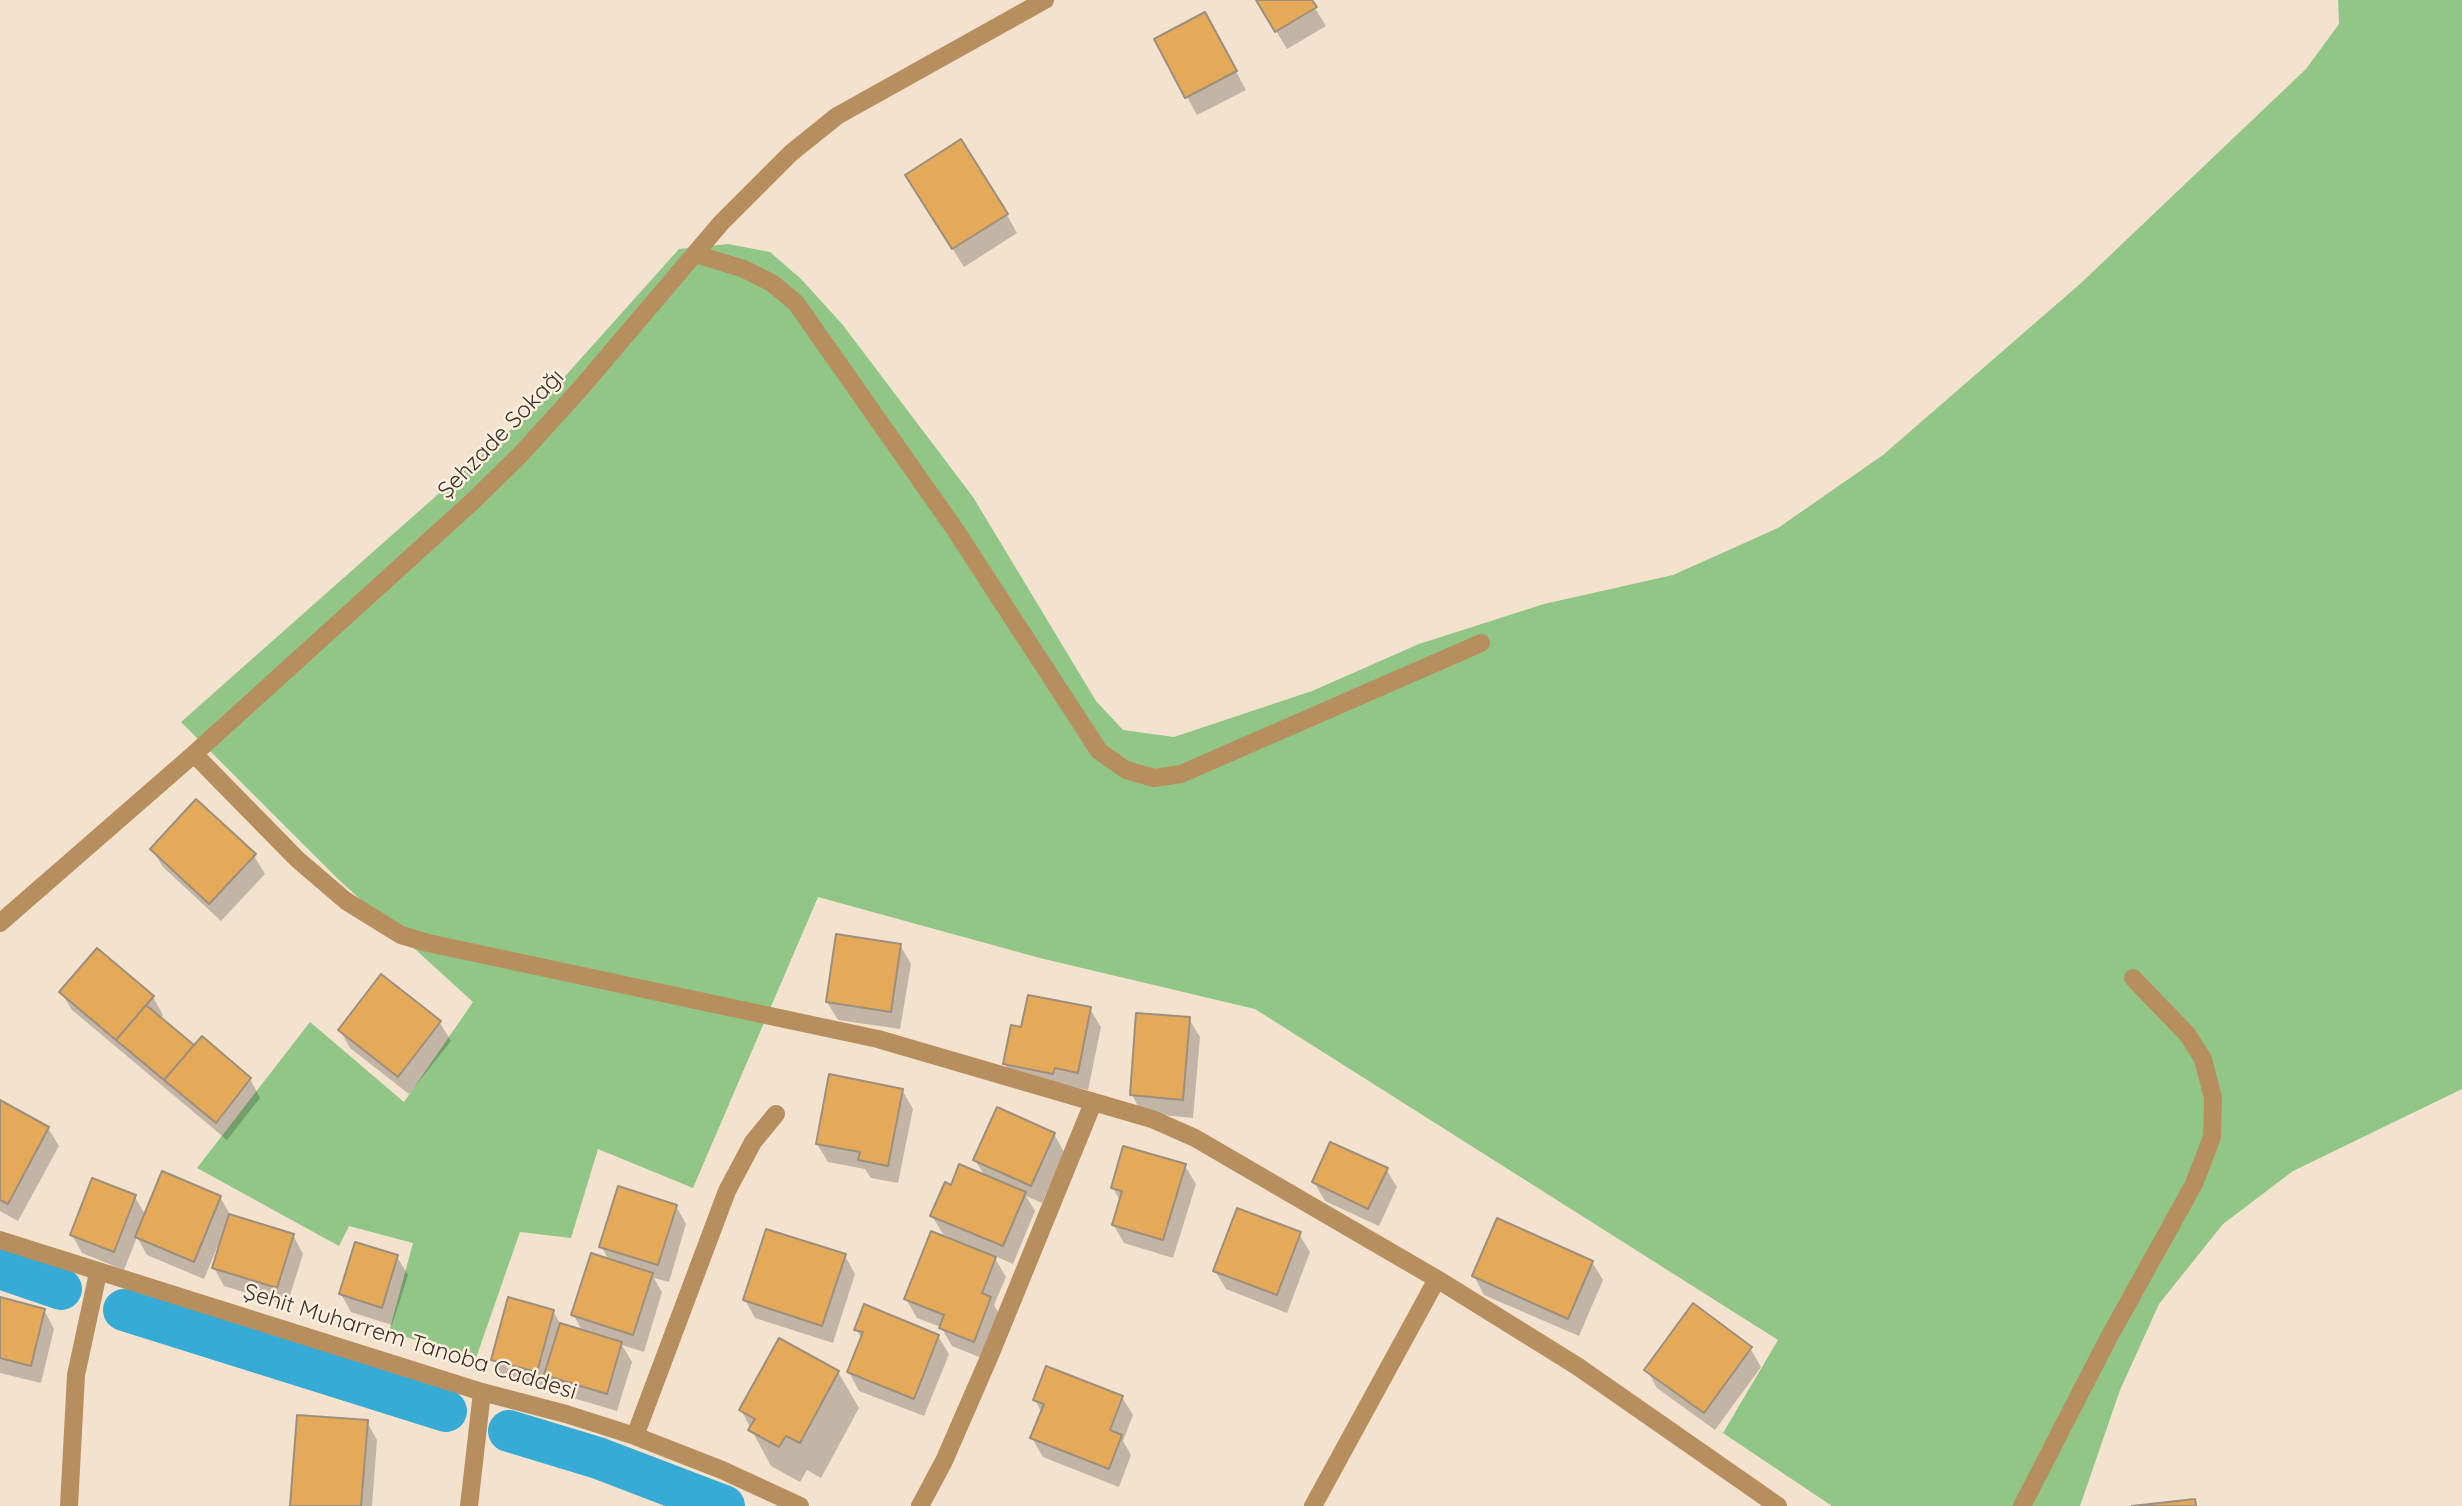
<!DOCTYPE html>
<meta charset="utf-8">
<style>
body{margin:0}
canvas{display:block;background:#f2e2ce}
</style>
<canvas width="2462" height="1506"></canvas>
<script>
const ctx = document.querySelector('canvas').getContext('2d');
ctx.lineJoin = 'round';
function paint(path, color) {
  ctx.fillStyle = color;
  ctx.fill(path, 'evenodd');
}
function poly(rows) {
  const path = new Path2D();
  for (const r of rows) {
    path.moveTo(r[0], r[1]);
    for (let i = 2; i < r.length; i += 2) path.lineTo(r[i], r[i + 1]);
  }
  return path;
}
function stroke(path, color, width, dash) {
  ctx.strokeStyle = color;
  ctx.lineWidth = width;
  ctx.lineCap = dash ? 'butt' : 'round';
  ctx.setLineDash(dash || []);
  ctx.stroke(path);
}
function drawText(font, color, halo, rows, align = 'center') {
  ctx.font = font + ' Quicksand,sans-serif';
  ctx.lineWidth = 5;
  ctx.setLineDash([]);
  ctx.textBaseline = 'middle';
  ctx.strokeStyle = halo;
  ctx.fillStyle = color;
  for (const [text, x, y, turn = 0] of rows) {
    ctx.save();
    ctx.translate(x, y);
    ctx.rotate((+turn || 0) * Math.PI / 180);
    ctx.textAlign = isNaN(turn) ? turn : align;
    if (halo) ctx.strokeText(text, 0, 0);
    ctx.fillText(text, 0, 0);
    ctx.restore();
  }
}
paint(poly([
 [2338,0,2462,0,2462,1089,2293,1171,2223,1224,2159,1304,2120,1390,2080,1506,1832,1506,1723,1433,1778,1340,1255,1009,1040,958,818,897,693,1188,598,1149,571,1238,520,1232,476,1358,389,1332,413,1243,349,1226,339,1246,197,1168,310,1022,404,1102,473,1002,338,879,181,722,541,403,679,249,728,244,770,252,801,279,842,324,973,497,1096,701,1123,730,1174,737,1312,691,1419,644,1544,604,1673,575,1778,528,1883,455,2080,284,2306,69,2339,24]
]), '#91c687');
paint(poly([
 [1257,0,1310,0,1326,26,1287,49],
 [1215,33,1246,90,1197,115,1156,40],
 [918,194,1007,215,1017,233,964,267],
 [152,849,254,856,265,874,221,921,163,867],
 [900,945,911,964,900,1029,838,1020,827,1002],
 [381,977,440,1023,451,1041,409,1094,350,1048,340,1030],
 [61,992,153,997,163,1015,160,1019,194,1047,250,1079,260,1098,227,1140,72,1010],
 [1090,1009,1101,1027,1088,1090,1065,1085,1015,1082,1005,1064,1022,1030],
 [1189,1019,1200,1037,1193,1118,1142,1113,1132,1095],
 [902,1090,913,1109,898,1183,871,1178,865,1169,828,1162,817,1144],
 [0,1102,48,1128,59,1146,18,1221,0,1211],
 [1054,1134,1064,1152,1042,1203,1026,1196,1035,1211,1013,1264,993,1255,1006,1277,994,1305,1001,1317,984,1359,952,1346,941,1327,917,1318,906,1299,951,1238,943,1234,932,1216,952,1187,985,1176,975,1160],
 [1185,1166,1196,1184,1173,1258,1124,1243,1113,1224,1120,1201,1113,1188],
 [1386,1169,1397,1187,1379,1226,1325,1201,1314,1182],
 [135,1197,146,1216,220,1197,231,1216,293,1235,303,1254,287,1305,224,1286,214,1268,220,1249,217,1248,204,1279,147,1255,137,1237,124,1270,82,1253,72,1235],
 [676,1206,686,1224,669,1282,654,1278,662,1292,644,1352,622,1345,632,1362,617,1411,556,1393,549,1381,547,1390,503,1378,493,1359,553,1311,561,1325,583,1332,573,1314,609,1260,601,1246],
 [1299,1234,1310,1252,1287,1313,1226,1289,1215,1271],
 [845,1256,855,1274,833,1343,755,1318,745,1300],
 [397,1257,408,1275,392,1325,351,1312,341,1294],
 [1592,1262,1603,1280,1579,1336,1484,1295,1474,1276],
 [0,1299,44,1310,54,1329,41,1383,0,1373],
 [856,1329,938,1336,949,1354,924,1416,859,1391,849,1372,862,1339],
 [1750,1348,1761,1367,1715,1430,1657,1388,1647,1370],
 [838,1372,859,1408,821,1478,807,1470,800,1482,771,1466,741,1410],
 [1122,1397,1133,1415,1123,1441,1131,1455,1119,1487,1043,1457,1032,1438,1042,1413,1035,1400],
 [367,1422,377,1440,372,1506,292,1506]
]), '#0003');
stroke(poly([
 [0,1268,61,1289],
 [124,1310,446,1411],
 [509,1431,598,1458,724,1506]
]), '#35abd6', 42);
const building = poly([
 [1256,0,1312,0,1317,7,1275,32,1256,0],
 [1205,12,1237,71,1185,98,1154,39,1205,12],
 [961,139,1008,214,952,249,905,175,961,139],
 [196,799,256,854,209,904,150,849,196,799],
 [836,934,901,944,891,1012,826,1002,836,934],
 [97,948,154,996,116,1040,59,992,97,948],
 [381,974,441,1021,398,1077,338,1030,381,974],
 [1028,995,1091,1007,1078,1073,1055,1068,1053,1074,1003,1064,1011,1025,1021,1027,1028,995],
 [146,1005,194,1045,164,1080,116,1040,146,1005],
 [1136,1013,1190,1017,1183,1100,1130,1095,1136,1013],
 [202,1036,251,1078,216,1123,164,1080,202,1036],
 [829,1074,903,1089,888,1166,858,1160,860,1152,816,1144,829,1074],
 [0,1100,49,1127,8,1204,0,1200,0,1100],
 [997,1107,1055,1133,1031,1186,973,1160,997,1107],
 [1330,1142,1388,1168,1368,1209,1312,1182,1330,1142],
 [1123,1146,1186,1164,1163,1240,1112,1225,1122,1191,1111,1188,1123,1146],
 [959,1164,1026,1192,1003,1246,930,1216,945,1182,951,1185,959,1164],
 [162,1171,221,1196,194,1262,135,1237,162,1171],
 [92,1178,136,1195,114,1252,70,1235,92,1178],
 [618,1186,677,1205,658,1265,599,1247,618,1186],
 [1237,1208,1301,1232,1277,1295,1213,1271,1237,1208],
 [229,1214,294,1234,277,1288,212,1268,229,1214],
 [1497,1218,1593,1261,1568,1319,1472,1276,1497,1218],
 [766,1229,846,1254,822,1326,743,1300,766,1229],
 [931,1231,996,1257,982,1293,991,1297,974,1342,939,1328,944,1315,904,1299,931,1231],
 [355,1242,398,1255,382,1308,339,1294,355,1242],
 [591,1253,653,1273,633,1335,571,1315,591,1253],
 [0,1297,45,1309,31,1366,0,1358,0,1297],
 [508,1297,554,1310,537,1372,491,1360,508,1297],
 [1693,1303,1752,1347,1704,1413,1644,1370,1693,1303],
 [864,1304,939,1335,914,1399,847,1372,863,1332,854,1330,864,1304],
 [560,1323,622,1342,607,1394,544,1375,560,1323],
 [779,1338,839,1371,800,1443,786,1436,779,1447,748,1430,755,1419,739,1410,779,1338],
 [1046,1366,1123,1396,1110,1430,1122,1435,1109,1469,1030,1438,1044,1404,1033,1400,1046,1366],
 [297,1415,368,1420,361,1506,290,1506,297,1415],
 [2195,1499,2196,1506,2132,1506,2195,1499]
]);
paint(building, '#e4aa5a');
stroke(building, '#9e8f7c', 2);
stroke(poly([
 [695,254,744,269,772,283,796,303,954,528,1099,751,1126,770,1154,778,1181,774,1481,643],
 [194,754,297,859,346,901,401,935,428,943,878,1039,1152,1119,1195,1138,1437,1279,1577,1366,1778,1506],
 [0,923,194,754,473,501,521,454,580,389,721,223,791,153,837,116,1045,0],
 [0,1240,482,1392,566,1414,635,1436,722,1470,800,1506],
 [635,1436,727,1191,753,1142,776,1114],
 [69,1506,76,1375,98,1273],
 [469,1506,482,1392],
 [920,1506,944,1461,988,1360,1093,1103],
 [1313,1506,1437,1279],
 [2022,1506,2108,1339,2194,1184,2212,1137,2213,1098,2203,1059,2187,1034,2133,978]
]), '#b78f5f', 18);
drawText('23px', '#39332b', '#fdf0df', [
 ["Şehzade Sokağı",501,434,-46],
 ["Şehit Muharrem Tanoba Caddesi",410,1342,17]
]);
</script>
